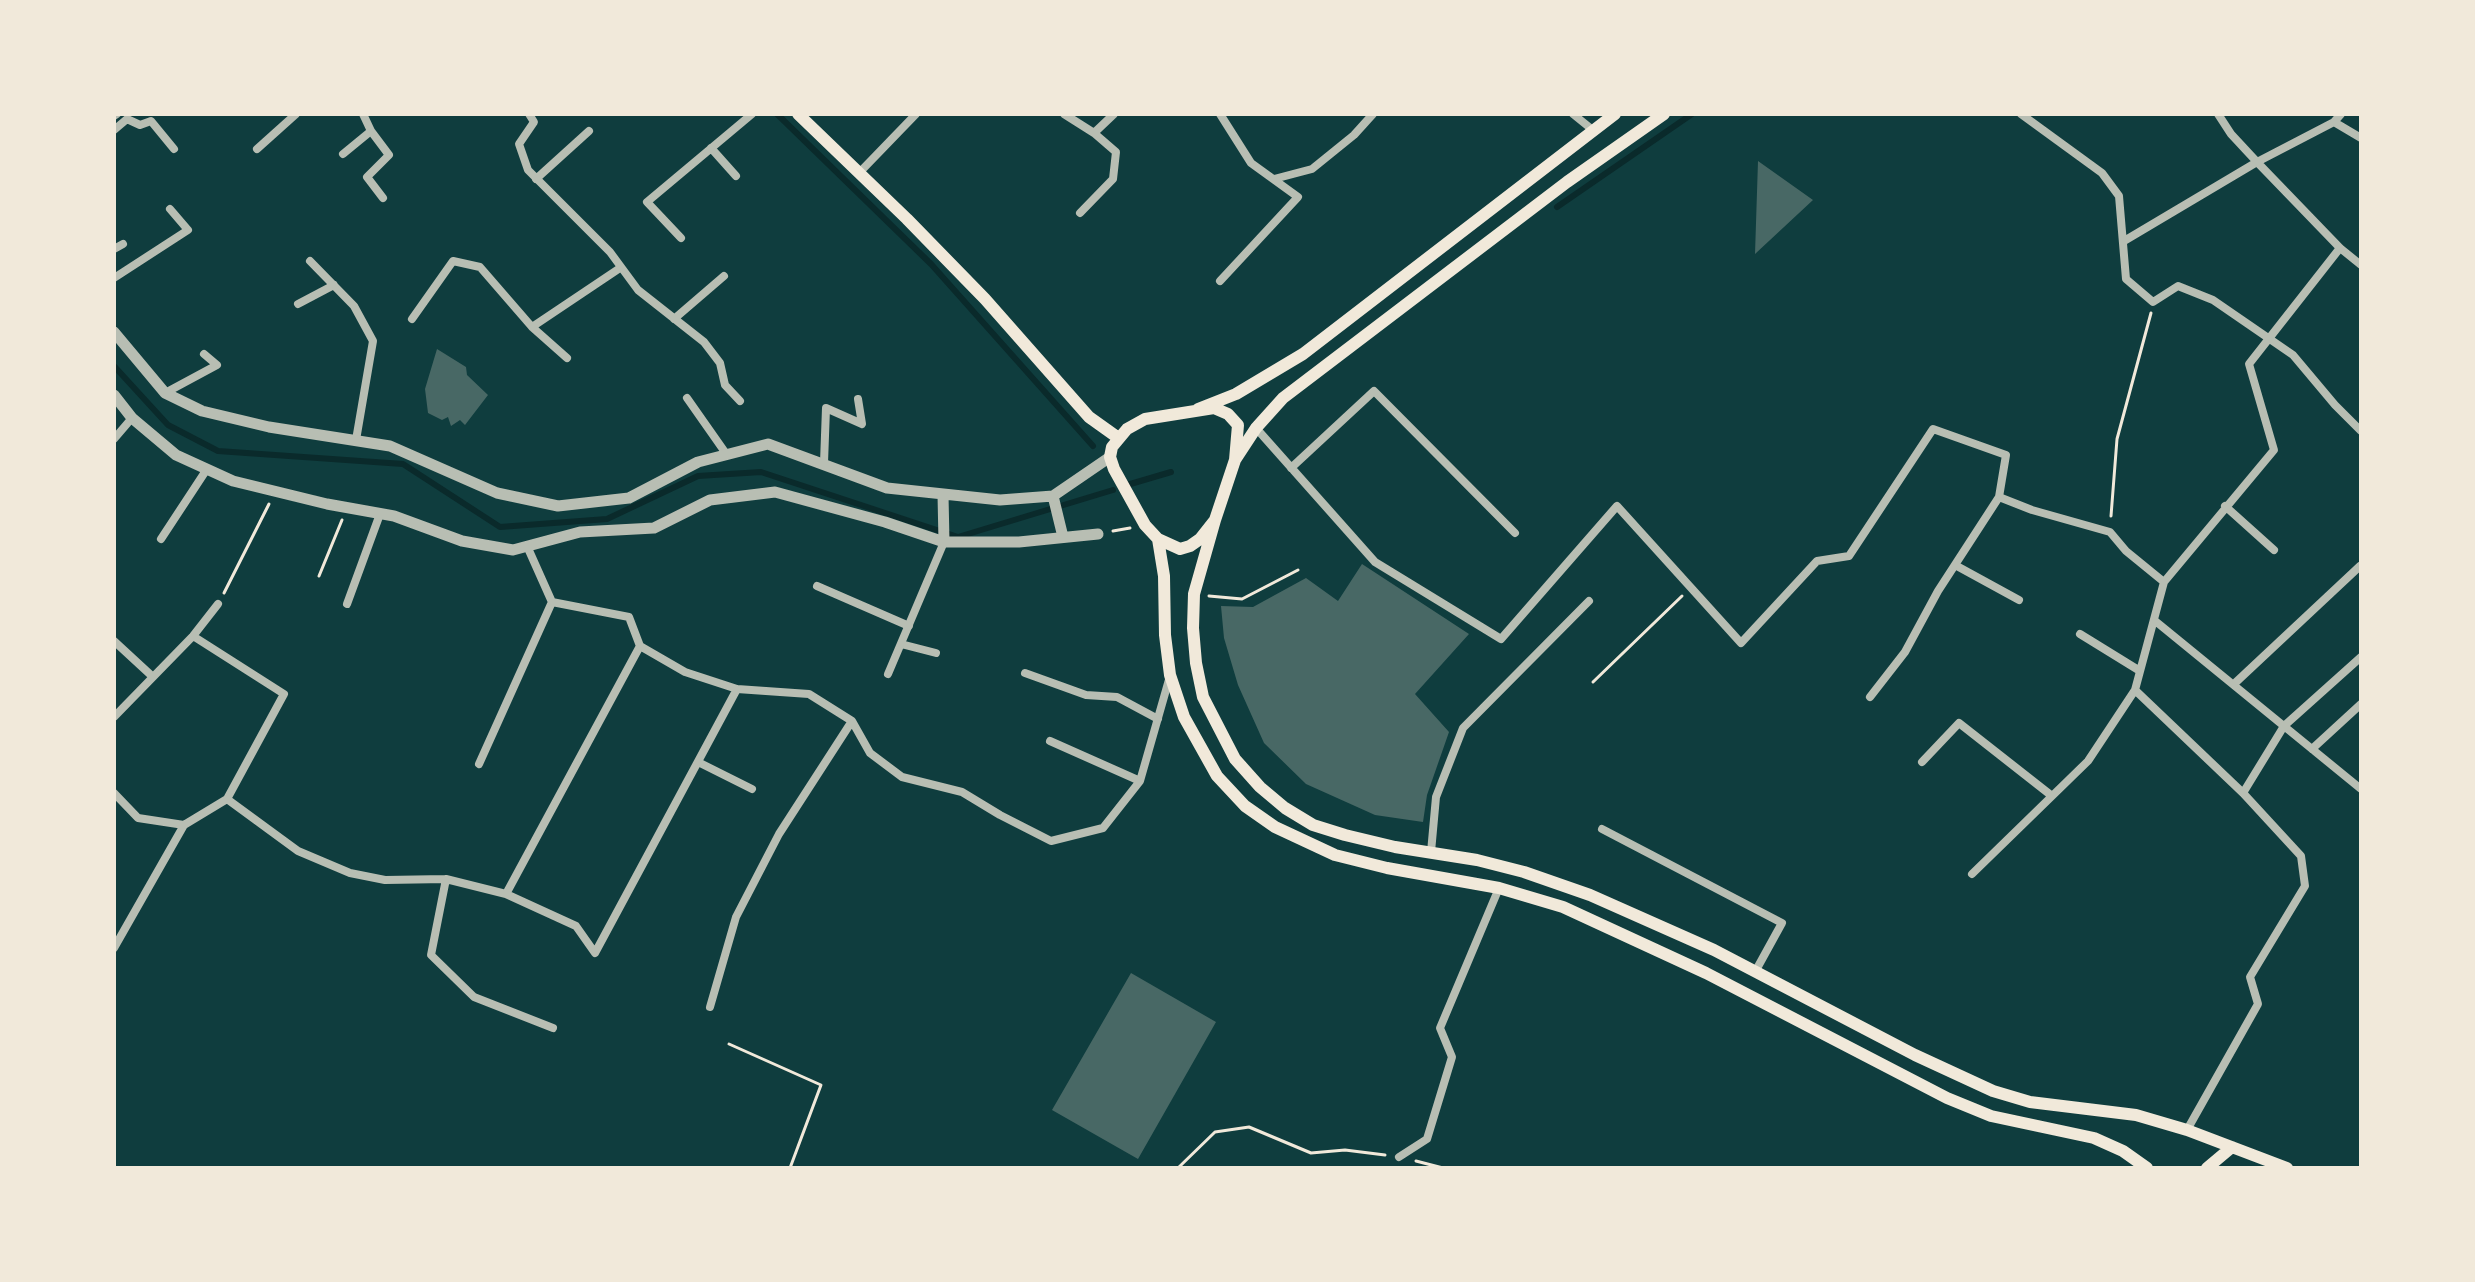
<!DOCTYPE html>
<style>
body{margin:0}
#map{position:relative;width:2475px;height:1282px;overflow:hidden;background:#0f3d3e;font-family:"Nunito Sans",sans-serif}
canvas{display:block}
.frame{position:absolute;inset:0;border:116px solid #f1e9da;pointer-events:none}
</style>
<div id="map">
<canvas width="2475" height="1282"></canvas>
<div class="frame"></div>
</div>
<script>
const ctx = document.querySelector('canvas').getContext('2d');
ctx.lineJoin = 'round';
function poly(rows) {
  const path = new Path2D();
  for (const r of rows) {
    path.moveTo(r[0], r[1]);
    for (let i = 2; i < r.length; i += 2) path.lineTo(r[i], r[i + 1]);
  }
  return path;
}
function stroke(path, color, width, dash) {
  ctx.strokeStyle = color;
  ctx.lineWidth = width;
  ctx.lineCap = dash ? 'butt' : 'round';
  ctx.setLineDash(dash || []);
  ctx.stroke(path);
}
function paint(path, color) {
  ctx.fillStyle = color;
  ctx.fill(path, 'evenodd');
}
stroke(poly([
 [777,114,931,264,1093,446],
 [1557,207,1692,114],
 [114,366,168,425,218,451,403,464,500,527,607,519,698,476,761,472,958,537,1113,490],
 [1127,485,1171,472]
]), '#0a2a2b', 6);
paint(poly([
 [1758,161,1813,200,1755,254],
 [437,349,466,367,467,375,488,395,465,425,460,420,451,426,448,417,442,420,428,413,425,389],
 [1362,564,1469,634,1415,694,1449,732,1427,795,1423,822,1375,815,1306,784,1264,743,1238,685,1224,638,1221,606,1253,607,1306,578,1338,601],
 [1131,973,1216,1022,1138,1159,1052,1110]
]), '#486865');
stroke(poly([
 [2111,516,2117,439,2151,313],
 [1113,531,1130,528],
 [319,576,342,520],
 [224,593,269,504],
 [1209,596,1242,599,1298,570],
 [1593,682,1682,596],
 [729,1044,821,1085,790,1168],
 [1416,1161,1443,1168],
 [1178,1168,1215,1132,1249,1127,1311,1153,1345,1150,1385,1155]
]), '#f1e9da', 3);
stroke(poly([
 [363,114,371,131,389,155,367,177,383,198],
 [529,114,534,122,519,144,528,170,610,252,638,290,704,342,720,363,725,385,740,401],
 [1064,114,1094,133,1116,152,1113,179,1080,213],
 [1220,114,1251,163,1298,197,1220,281],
 [1573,114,1594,131],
 [2021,114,2102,173,2119,196,2126,279,2153,302,2178,286,2213,300,2293,355,2335,405,2361,431],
 [2218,114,2231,134,2257,162,2340,248,2361,265],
 [114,116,117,114],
 [2334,122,2361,138],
 [114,130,127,119,140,125,151,121,174,149],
 [1094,133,1114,114],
 [711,148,736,176],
 [257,149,296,114],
 [343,154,371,131],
 [859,173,916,114],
 [536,179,589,131],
 [1274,179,1312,169,1354,135,1373,114],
 [681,238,647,202,752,114],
 [2124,241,2257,162,2334,122,2341,114],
 [114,249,123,244],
 [310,261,354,306,373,341,356,440],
 [114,278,188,230,170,209],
 [298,304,334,285],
 [412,319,453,261,480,267,532,327,567,358],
 [674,319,724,276],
 [532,327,620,268],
 [165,393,217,365,204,354],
 [687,398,727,455],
 [1256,428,1375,562,1501,639,1617,506,1741,643,1817,561,1849,556,1933,429,2006,455,1999,497,2032,510,2110,532,2126,551,2164,582],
 [114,439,132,418],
 [824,463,826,408,862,424,858,399],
 [1291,468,1374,391,1515,533],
 [2225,506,2274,550],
 [161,539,207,469],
 [527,546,552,602,629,617,640,646,685,672,737,689,809,694,852,721,870,753,902,777,962,792,1000,815,1051,841,1103,828,1140,781,1170,676],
 [1955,565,2019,600],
 [817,586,909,626],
 [347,604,380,514],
 [2154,620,2361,789],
 [2080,634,2140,671],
 [193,636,284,694,227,799],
 [114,641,153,677],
 [901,644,936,653],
 [1025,673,1086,695,1117,697,1158,719],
 [888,674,944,542],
 [2234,684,2360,566],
 [2135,690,2243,793,2301,856,2305,886,2250,977,2258,1004,2187,1130],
 [1870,697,1905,652,1938,591,1999,497],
 [114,717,193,636,218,604],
 [1050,741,1140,781],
 [2312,749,2361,704],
 [698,762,752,789],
 [1922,762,1959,723,2052,796],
 [479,764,552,602],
 [114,793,138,818,184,825,227,799,298,851,350,873,385,880,446,879,506,894,576,926,595,953,737,689],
 [2243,793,2284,726,2361,657],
 [1602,829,1782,923,1755,972],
 [1431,852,1436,797,1463,728,1589,601],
 [1972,874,2088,761,2135,690,2164,582,2274,450,2249,364,2340,248],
 [446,879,431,955,474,997,553,1028],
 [506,894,640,646],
 [114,948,184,825],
 [710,1007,736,917,779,834,852,721],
 [1399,1157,1427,1139,1452,1057,1440,1028,1499,888]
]), '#b8beb3', 8);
stroke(poly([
 [114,332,165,393,202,411,269,427,390,446,497,493,558,506,629,498,698,462,768,444,887,488,1000,500,1053,496,1110,457],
 [114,395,132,418,176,455,233,481,327,504,394,516,462,541,513,550,580,532,654,528,710,500,775,492,885,522,944,542,1019,542,1098,534],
 [943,495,944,542],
 [1053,496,1063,537]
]), '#b8beb3', 11);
stroke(poly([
 [798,114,907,219,985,299,1089,417,1117,437],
 [1214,408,1228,414,1238,425,1235,460,1215,520,1200,539,1190,546,1180,549,1158,539,1145,525,1114,469,1110,457,1112,447,1127,429,1145,419,1214,408],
 [1198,409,1236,394,1303,354,1615,114],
 [1235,460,1256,428,1283,398,1567,182,1664,114],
 [1215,520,1194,594,1193,628,1196,663,1203,697,1235,759,1260,787,1285,808,1313,825,1345,835,1395,847,1477,860,1524,872,1590,895,1714,950,1915,1055,1993,1091,2030,1102,2136,1115,2187,1130,2287,1168],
 [1158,539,1164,576,1165,635,1170,675,1184,717,1217,776,1245,806,1275,827,1335,855,1387,868,1499,888,1563,907,1706,973,1947,1098,1991,1116,2094,1138,2123,1151,2147,1168],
 [2207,1168,2232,1147]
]), '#f1e9da', 12);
</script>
